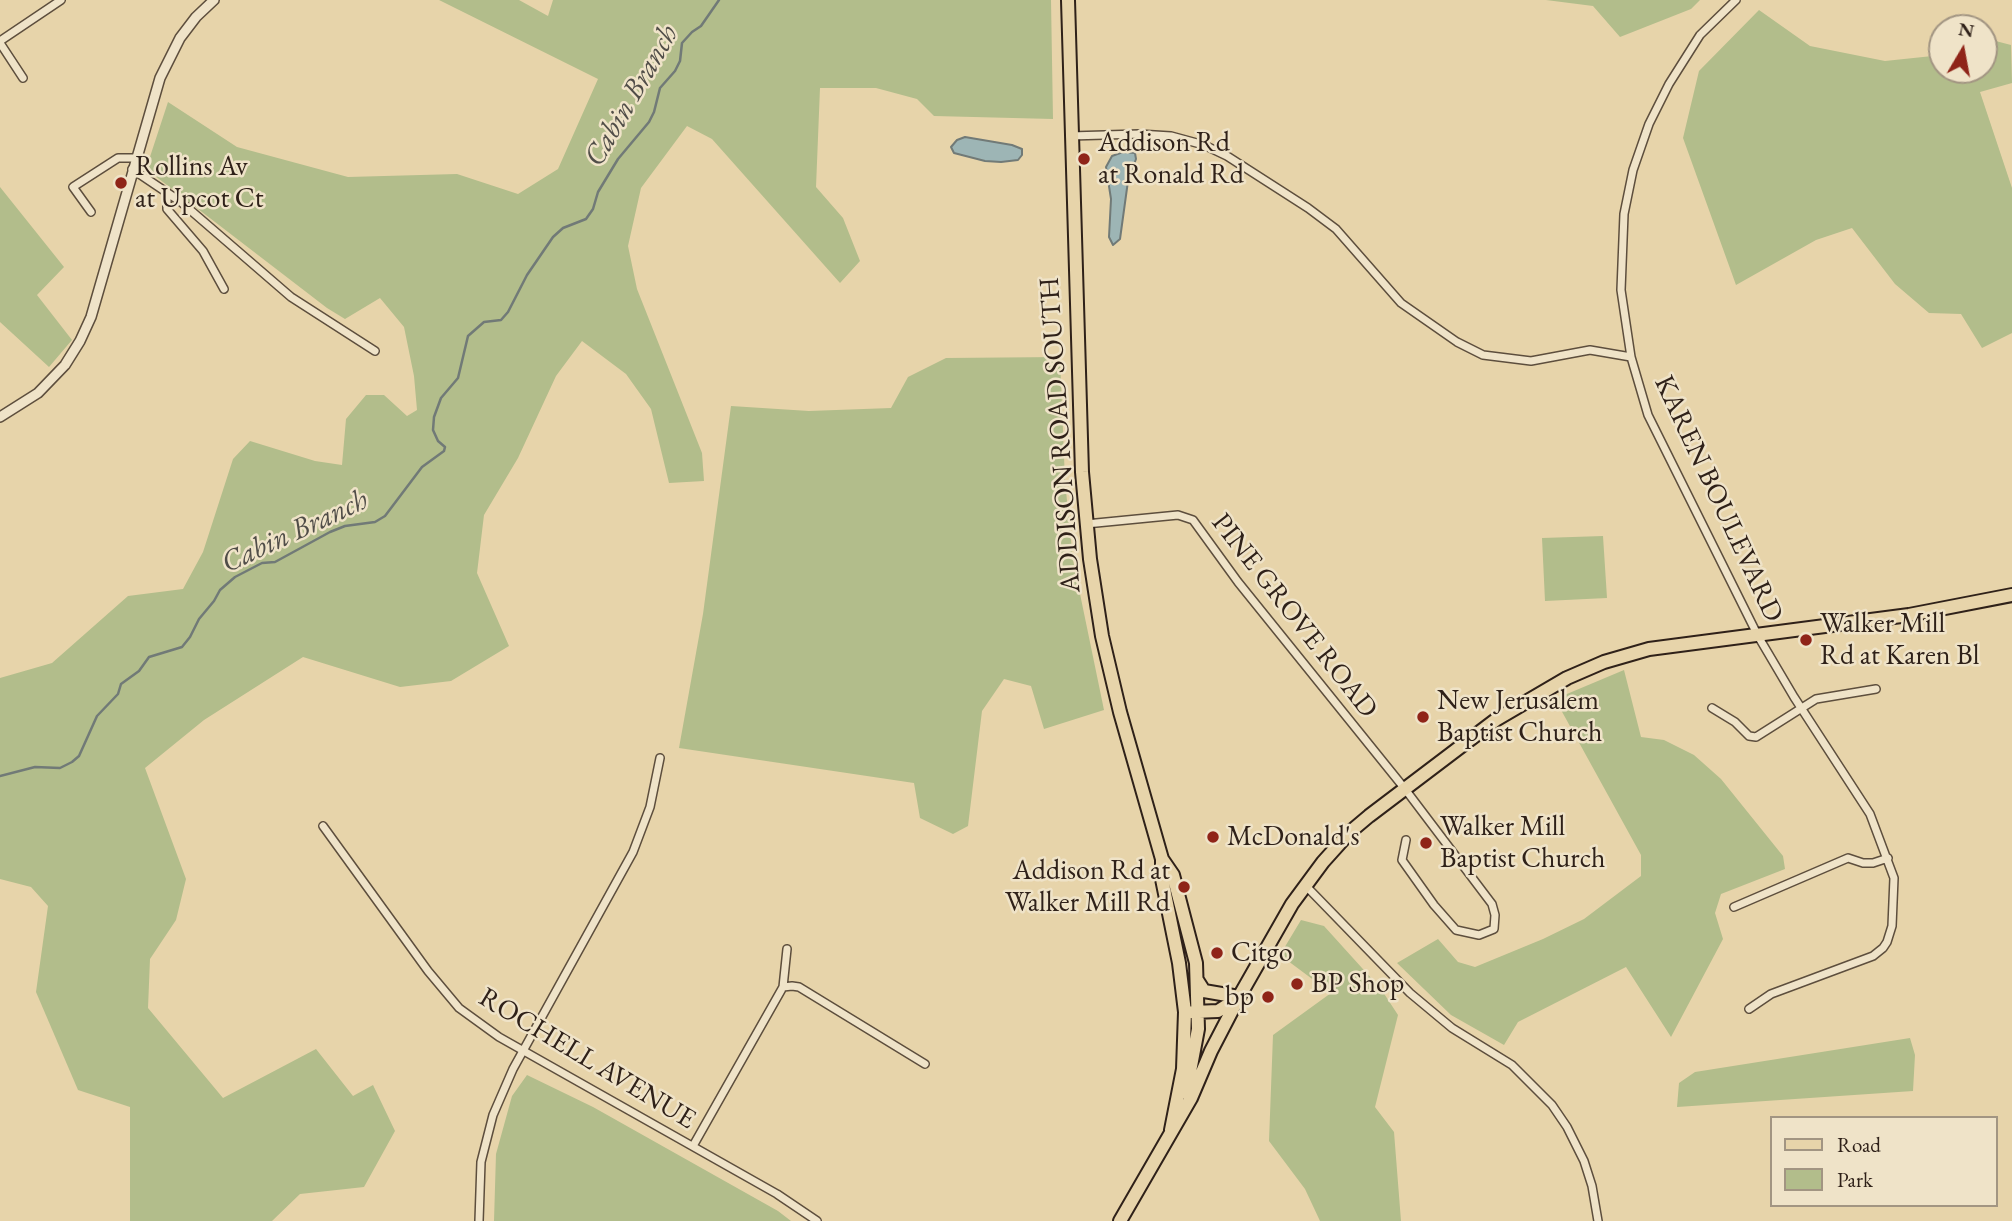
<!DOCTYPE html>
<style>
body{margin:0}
#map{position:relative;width:2012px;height:1221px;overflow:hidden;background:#e7d4aa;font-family:"EB Garamond",serif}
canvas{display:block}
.legend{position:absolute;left:1770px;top:1116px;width:228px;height:91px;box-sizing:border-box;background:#efe3c8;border:2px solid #a29582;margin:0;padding:9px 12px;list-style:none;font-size:21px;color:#2f2119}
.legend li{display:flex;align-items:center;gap:14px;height:35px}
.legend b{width:35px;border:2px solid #a29582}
.north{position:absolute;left:1928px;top:14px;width:70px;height:70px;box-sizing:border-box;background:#efe3c8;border:2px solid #a29582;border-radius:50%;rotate:10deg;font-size:19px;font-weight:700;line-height:28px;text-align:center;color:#2f2119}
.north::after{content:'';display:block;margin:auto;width:24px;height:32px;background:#8f2418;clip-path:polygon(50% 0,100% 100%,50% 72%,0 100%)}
</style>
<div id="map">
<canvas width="2012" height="1221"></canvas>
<ul class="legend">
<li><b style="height:9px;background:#e7d4aa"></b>Road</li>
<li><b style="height:19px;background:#b2bd8b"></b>Park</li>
</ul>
<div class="north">N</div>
</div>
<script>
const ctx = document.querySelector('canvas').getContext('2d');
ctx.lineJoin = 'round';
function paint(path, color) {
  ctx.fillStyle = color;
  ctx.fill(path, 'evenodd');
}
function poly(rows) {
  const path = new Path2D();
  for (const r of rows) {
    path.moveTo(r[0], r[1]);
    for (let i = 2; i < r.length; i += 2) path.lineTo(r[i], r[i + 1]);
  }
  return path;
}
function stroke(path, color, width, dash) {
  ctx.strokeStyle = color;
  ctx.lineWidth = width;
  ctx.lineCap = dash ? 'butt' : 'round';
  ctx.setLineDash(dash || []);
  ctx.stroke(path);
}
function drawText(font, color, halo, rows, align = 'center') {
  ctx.font = font + ' "EB Garamond",serif';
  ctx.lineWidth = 5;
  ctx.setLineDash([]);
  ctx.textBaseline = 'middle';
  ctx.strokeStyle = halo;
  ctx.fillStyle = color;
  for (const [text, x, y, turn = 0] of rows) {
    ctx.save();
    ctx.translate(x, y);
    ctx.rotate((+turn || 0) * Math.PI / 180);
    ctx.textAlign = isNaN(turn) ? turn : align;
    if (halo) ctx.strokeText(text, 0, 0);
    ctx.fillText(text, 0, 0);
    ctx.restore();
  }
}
paint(poly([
 [439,0,519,0,548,16,553,0,1051,0,1053,119,934,116,917,99,876,88,820,88,816,187,843,218,860,261,840,283,712,139,687,126,641,188,628,246,637,289,702,453,704,481,669,483,651,409,626,374,582,341,556,376,518,458,484,515,477,573,509,646,451,681,400,687,303,657,204,720,145,768,186,879,176,920,150,959,148,1008,223,1098,316,1049,353,1096,373,1085,395,1131,364,1187,300,1194,272,1221,130,1221,130,1107,78,1090,36,992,48,906,31,887,0,879,0,678,52,663,128,596,183,589,203,552,233,459,250,441,315,461,342,465,346,419,366,395,384,395,407,416,417,410,414,376,404,327,380,298,345,319,327,308,146,169,168,102,237,147,348,177,457,174,518,194,558,169,598,79],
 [1546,0,1700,0,1691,9,1620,37,1593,6],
 [1759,10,1810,46,1885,61,1942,55,1942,70,1984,70,1984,38,2011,45,2012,83,1980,92,2012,188,2012,333,1982,348,1961,314,1929,313,1895,284,1852,228,1816,240,1736,285,1683,138,1699,71],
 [0,187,64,267,37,295,72,340,49,367,0,322],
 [1060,357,1065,481,1073,560,1104,710,1044,729,1031,686,1004,679,982,711,968,826,953,834,920,818,914,783,679,748,703,614,731,406,809,411,891,408,908,377,946,358],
 [1603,536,1607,598,1545,601,1542,538],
 [1624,670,1641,737,1664,740,1694,755,1721,779,1783,856,1785,869,1721,894,1715,913,1723,939,1671,1037,1626,967,1518,1022,1504,1045,1451,1015,1397,963,1438,939,1458,962,1475,967,1543,939,1584,919,1641,876,1641,855,1555,699],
 [1301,920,1324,926,1381,989,1398,1015,1375,1107,1394,1132,1401,1221,1320,1221,1305,1189,1269,1141,1273,1035,1331,993,1280,955],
 [1910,1038,1915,1055,1913,1091,1677,1107,1679,1083,1695,1072],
 [527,1075,593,1107,778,1211,791,1221,494,1221,496,1154,512,1096]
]), '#b2bd8b');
const water = poly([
 [965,137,1012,145,1022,149,1022,155,1018,160,1001,162,985,161,954,153,951,147,957,140,965,137],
 [1123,152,1135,153,1136,159,1128,181,1120,239,1113,245,1109,237,1111,199,1106,167,1112,156,1123,152]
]);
paint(water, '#9db5b5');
stroke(water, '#717a77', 2);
stroke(poly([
 [0,776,35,767,60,768,72,762,79,756,97,716,118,694,121,684,139,671,149,657,182,647,190,637,199,619,214,601,220,590,235,577,262,563,275,562,330,532,345,526,375,522,385,516,422,467,444,451,445,447,438,441,433,430,434,417,441,398,458,378,468,336,484,322,501,320,508,312,527,275,553,237,563,228,586,219,593,209,598,192,618,159,649,122,654,112,660,88,675,71,680,61,682,43,692,32,701,26,719,0]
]), '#717a77', 2.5);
const minor = poly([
 [1736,0,1700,35,1669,84,1649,124,1633,170,1624,214,1621,290,1631,357,1648,415,1758,636,1794,697,1870,814,1894,878,1892,926,1887,942,1883,948,1873,956,1771,994,1749,1009],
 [0,41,61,0],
 [0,43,23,78],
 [1070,136,1139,134,1171,136,1204,145,1227,156,1308,208,1336,229,1401,303,1457,342,1483,355,1531,361,1590,350,1631,357],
 [132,169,181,202,291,297,375,351],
 [167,192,167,209,203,251,224,289],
 [91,212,73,187,118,158,136,158],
 [1086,524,1178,515,1193,520,1238,582,1405,789,1492,904,1495,915,1494,929,1479,935,1456,930,1434,905,1402,860,1406,840],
 [1712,708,1735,722,1749,736,1756,737,1816,699,1876,689],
 [323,826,428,971,459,1008,499,1037,777,1194,817,1221],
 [1306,886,1410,993,1452,1028,1512,1065,1552,1105,1567,1127,1584,1161,1592,1186,1598,1221],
 [1734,907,1848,858,1863,863,1873,863,1888,858],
 [783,987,792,986,799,987,925,1064],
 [693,1146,783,987,787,949],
 [479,1221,481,1162,493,1115,513,1069,633,852,650,807,660,758]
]);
const tertiary = poly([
 [0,417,38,393,65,365,80,341,91,317,160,78,180,38,196,17,214,0]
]);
const primary = poly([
 [1068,0,1082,472,1090,559,1102,636,1120,712,1162,859,1173,875,1196,963,1198,1029,1186,1093],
 [1162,859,1162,879,1179,963,1185,1012,1183,1069,1171,1130],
 [1197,980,1204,991,1239,997],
 [1193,1012,1218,1011,1237,999],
 [1120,1221,1191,1098,1211,1051,1239,997,1292,904,1323,862,1350,832,1369,816,1497,719,1567,678,1604,662,1649,649,1909,615,2012,595]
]);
stroke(minor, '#5d4e3d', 10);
stroke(tertiary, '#5d4e3d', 12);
stroke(primary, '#2f2119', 16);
stroke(minor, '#efe3c8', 7);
stroke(tertiary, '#efe3c8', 9);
stroke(primary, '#e7d4aa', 12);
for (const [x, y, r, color] of [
 [1084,159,7,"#8f2418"],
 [121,183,7,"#8f2418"],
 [1806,640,7,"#8f2418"],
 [1423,717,7,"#8f2418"],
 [1213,837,7,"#8f2418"],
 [1426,843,7,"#8f2418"],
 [1184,887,7,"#8f2418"],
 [1217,953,7,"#8f2418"],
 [1297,984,7,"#8f2418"],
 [1268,997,7,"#8f2418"]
]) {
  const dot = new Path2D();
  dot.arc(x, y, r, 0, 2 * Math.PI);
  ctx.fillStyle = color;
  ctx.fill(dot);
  stroke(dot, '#efe3c8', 2.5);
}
drawText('28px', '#2f2119', '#efe3c8', [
 ["Addison Rd",1098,143],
 ["at Ronald Rd",1098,175],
 ["Rollins Av",135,167],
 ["at Upcot Ct",135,199],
 ["Walker Mill",1820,624],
 ["Rd at Karen Bl",1820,656],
 ["New Jerusalem",1437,701],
 ["Baptist Church",1437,733],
 ["Walker Mill",1440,827],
 ["Baptist Church",1440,859],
 ["McDonald's",1227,837],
 ["Addison Rd at",1170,871,"right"],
 ["Walker Mill Rd",1170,903,"right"],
 ["Citgo",1231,953],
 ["BP Shop",1311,984],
 ["bp",1254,997,"right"]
], 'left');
drawText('28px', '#2f2119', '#efe3c8', [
 ["ADDISON ROAD SOUTH",1061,435,-94],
 ["KAREN BOULEVARD",1718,499,65],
 ["PINE GROVE ROAD",1294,616,52],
 ["ROCHELL AVENUE",587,1059,31]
]);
drawText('italic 30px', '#504d48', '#efe3c8', [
 ["Cabin Branch",632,96,-60],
 ["Cabin Branch",295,532,-25]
]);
</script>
